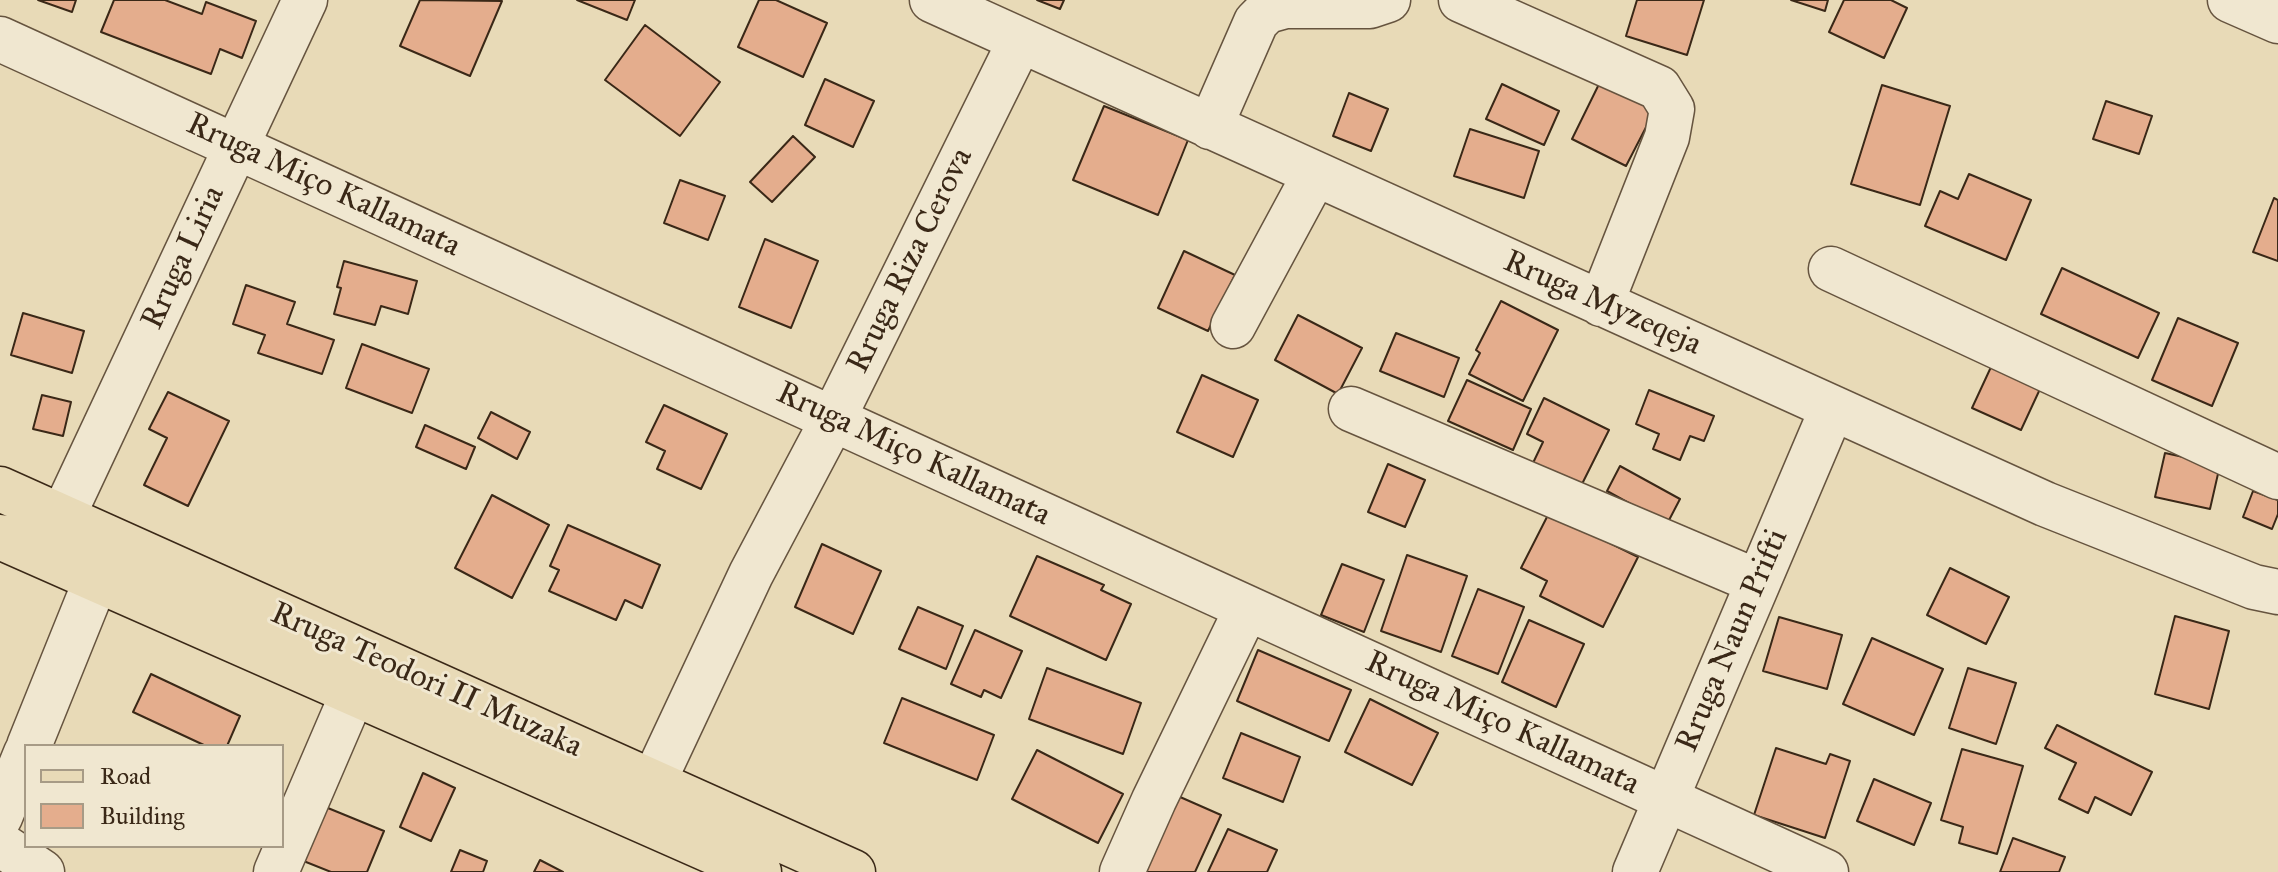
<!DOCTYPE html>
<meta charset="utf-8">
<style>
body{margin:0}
#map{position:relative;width:2278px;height:872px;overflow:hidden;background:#e8dab7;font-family:"IM FELL Great Primer",serif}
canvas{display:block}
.legend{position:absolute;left:24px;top:744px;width:260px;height:104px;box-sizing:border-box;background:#f0e7d0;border:2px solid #a79b86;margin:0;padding:10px 14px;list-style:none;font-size:24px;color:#3a2817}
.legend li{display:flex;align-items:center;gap:16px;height:40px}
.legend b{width:40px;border:2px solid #a79b86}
</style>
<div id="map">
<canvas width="2278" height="872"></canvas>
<ul class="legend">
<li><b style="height:10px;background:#e8dab7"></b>Road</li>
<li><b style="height:22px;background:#e4ad8d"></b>Building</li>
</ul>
</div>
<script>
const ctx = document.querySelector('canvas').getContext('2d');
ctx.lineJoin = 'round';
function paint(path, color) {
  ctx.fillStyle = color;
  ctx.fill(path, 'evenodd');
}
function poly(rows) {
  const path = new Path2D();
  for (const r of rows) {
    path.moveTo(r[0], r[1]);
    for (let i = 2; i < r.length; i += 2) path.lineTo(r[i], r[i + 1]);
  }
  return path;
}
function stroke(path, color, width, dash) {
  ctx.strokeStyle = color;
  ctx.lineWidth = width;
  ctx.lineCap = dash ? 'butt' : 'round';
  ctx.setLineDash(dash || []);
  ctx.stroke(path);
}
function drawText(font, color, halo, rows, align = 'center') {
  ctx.font = font + ' "IM FELL Great Primer",serif';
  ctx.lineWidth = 6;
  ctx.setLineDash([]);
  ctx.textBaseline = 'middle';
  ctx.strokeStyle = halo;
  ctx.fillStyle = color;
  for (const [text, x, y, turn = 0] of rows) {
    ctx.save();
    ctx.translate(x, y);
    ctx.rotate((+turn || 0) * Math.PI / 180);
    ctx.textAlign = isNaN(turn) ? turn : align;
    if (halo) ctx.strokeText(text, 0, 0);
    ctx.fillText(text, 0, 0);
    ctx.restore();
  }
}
const building = poly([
 [38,0,76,0,72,12,38,0],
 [114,0,165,0,202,14,206,2,256,21,242,58,220,49,211,74,101,32,114,0],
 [420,0,502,1,470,76,400,46,420,0],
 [577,0,635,0,627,20,577,0],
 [759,0,776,0,827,23,803,77,738,47,759,0],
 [1037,0,1064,0,1060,9,1037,0],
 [1637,0,1704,0,1687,55,1626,36,1637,0],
 [1791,0,1828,0,1825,11,1791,0],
 [1844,0,1891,0,1907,8,1884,58,1829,32,1844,0],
 [645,25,720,82,680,136,605,80,645,25],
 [1602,78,1657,106,1626,166,1572,139,1602,78],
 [825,79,874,101,853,147,805,125,825,79],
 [1502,84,1559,111,1544,145,1486,119,1502,84],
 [1882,85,1950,106,1920,205,1851,184,1882,85],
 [1349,93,1388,109,1371,151,1333,136,1349,93],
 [2106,101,2152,116,2139,154,2093,139,2106,101],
 [1104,106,1188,140,1158,215,1073,180,1104,106],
 [1470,129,1539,151,1524,198,1454,176,1470,129],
 [793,136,815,157,772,202,750,182,793,136],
 [1969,174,2031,200,2006,260,1925,226,1940,191,1958,199,1969,174],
 [680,180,725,196,708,240,664,223,680,180],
 [2274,198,2278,200,2278,261,2253,252,2274,198],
 [765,239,818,261,791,328,739,307,765,239],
 [1184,251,1235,275,1208,331,1158,308,1184,251],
 [344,261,417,281,408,314,381,306,375,325,334,314,341,288,337,287,344,261],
 [2062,268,2159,313,2138,358,2041,314,2062,268],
 [246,285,295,302,287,324,334,340,322,374,258,353,265,335,233,324,246,285],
 [1501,301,1558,330,1523,401,1469,374,1480,353,1476,350,1501,301],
 [23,313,84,331,72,373,11,355,23,313],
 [1298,315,1362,348,1338,394,1275,360,1298,315],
 [2178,318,2238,343,2212,406,2152,380,2178,318],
 [1396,333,1459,358,1444,397,1380,371,1396,333],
 [362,344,429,369,412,413,346,388,362,344],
 [1991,367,2040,389,2021,430,1972,408,1991,367],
 [1202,375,1258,400,1233,457,1177,432,1202,375],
 [1467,380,1531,409,1513,450,1448,421,1467,380],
 [1649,390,1714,416,1704,441,1690,436,1680,460,1653,449,1659,434,1636,424,1649,390],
 [168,392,229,421,188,506,144,485,167,438,149,429,168,392],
 [42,395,71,402,63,436,33,429,42,395],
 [1544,398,1609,430,1581,486,1533,463,1543,442,1527,434,1544,398],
 [664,405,727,434,701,489,657,469,665,451,646,442,664,405],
 [491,412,530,432,517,459,478,438,491,412],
 [425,425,475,447,466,469,416,447,425,425],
 [2165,453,2220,465,2210,509,2155,497,2165,453],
 [1388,464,1425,480,1405,527,1368,512,1388,464],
 [1620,466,1680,499,1667,524,1607,491,1620,466],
 [2253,491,2278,500,2278,514,2272,529,2243,517,2253,491],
 [492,495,549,525,512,598,455,568,492,495],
 [1549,513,1638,557,1603,627,1540,596,1547,581,1521,568,1549,513],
 [568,525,660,565,642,608,625,600,616,620,549,591,559,570,550,566,568,525],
 [822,544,881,571,853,634,795,607,822,544],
 [1407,555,1467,576,1441,652,1381,631,1407,555],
 [1037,556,1104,585,1101,590,1131,604,1106,660,1010,616,1037,556],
 [1342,564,1384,580,1364,632,1321,615,1342,564],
 [1950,568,2009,597,1986,644,1927,615,1950,568],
 [1478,589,1524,607,1498,674,1452,656,1478,589],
 [918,607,963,626,946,669,899,649,918,607],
 [2175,616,2229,631,2209,709,2155,694,2175,616],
 [1779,617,1842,635,1827,689,1763,671,1779,617],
 [1529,620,1584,644,1556,707,1502,682,1529,620],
 [975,630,1022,651,1001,698,984,690,981,697,951,684,975,630],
 [1872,638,1943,669,1914,735,1843,704,1872,638],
 [1258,650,1351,690,1329,741,1237,701,1258,650],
 [1047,668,1141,703,1123,754,1029,719,1047,668],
 [1968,668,2016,683,1996,744,1949,728,1968,668],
 [151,674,240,716,227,746,206,746,133,712,151,674],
 [902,698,994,735,977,780,884,743,902,698],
 [1370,699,1438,733,1412,785,1345,752,1370,699],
 [2057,725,2152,772,2131,815,2095,797,2088,813,2059,799,2076,763,2045,748,2057,725],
 [1241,733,1300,757,1283,802,1223,778,1241,733],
 [1776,748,1826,764,1830,754,1850,761,1825,838,1754,815,1776,748],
 [1962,749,2023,766,1997,854,1959,843,1963,827,1941,820,1962,749],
 [1037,750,1123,794,1098,843,1012,799,1037,750],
 [423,773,455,788,431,841,400,827,423,773],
 [1874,779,1931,803,1914,845,1857,821,1874,779],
 [1171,793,1221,815,1195,872,1136,872,1171,793],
 [323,806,384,831,367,872,331,872,301,860,323,806],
 [1228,829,1277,850,1267,872,1208,872,1228,829],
 [2013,838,2065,857,2059,872,2000,872,2013,838],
 [460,850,487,861,483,872,451,872,460,850],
 [540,860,563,872,534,872,540,860]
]);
paint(building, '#e4ad8d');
stroke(building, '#3a2817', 2);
const minor = poly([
 [932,0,2045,504,2254,587,2278,592],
 [1461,0,1659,88,1672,109,1667,137,1601,304],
 [2230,0,2278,21],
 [0,39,1826,872],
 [1210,127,1256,22,1267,11,1285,6,1370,6,1388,0],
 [1831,269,2278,477],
 [1233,326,1315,174],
 [1351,409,1758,582],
 [63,516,305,0],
 [29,746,96,580],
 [653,783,751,574,833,419,1020,41],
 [0,817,26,753],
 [0,844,42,872],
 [276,872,353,693],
 [1122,872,1154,800,1247,608],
 [1635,872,1832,409]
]);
const major = poly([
 [0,489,853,872],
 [0,537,759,872]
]);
stroke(minor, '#66543f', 47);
stroke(major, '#3a2817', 47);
stroke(minor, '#f0e7d0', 44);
stroke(major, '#e8dab7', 44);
drawText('32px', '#3a2817', '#f0e7d0', [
 ["Rruga Miço Kallamata",323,186,25],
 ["Rruga Liria",184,258,-65],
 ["Rruga Riza Cerova",911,261,-64],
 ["Rruga Myzeqeja",1602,304,24],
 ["Rruga Miço Kallamata",913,455,25],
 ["Rruga Naun Prifti",1733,641,-67],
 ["Rruga Teodori II Muzaka",426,681,24],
 ["Rruga Miço Kallamata",1502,724,25]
]);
</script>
